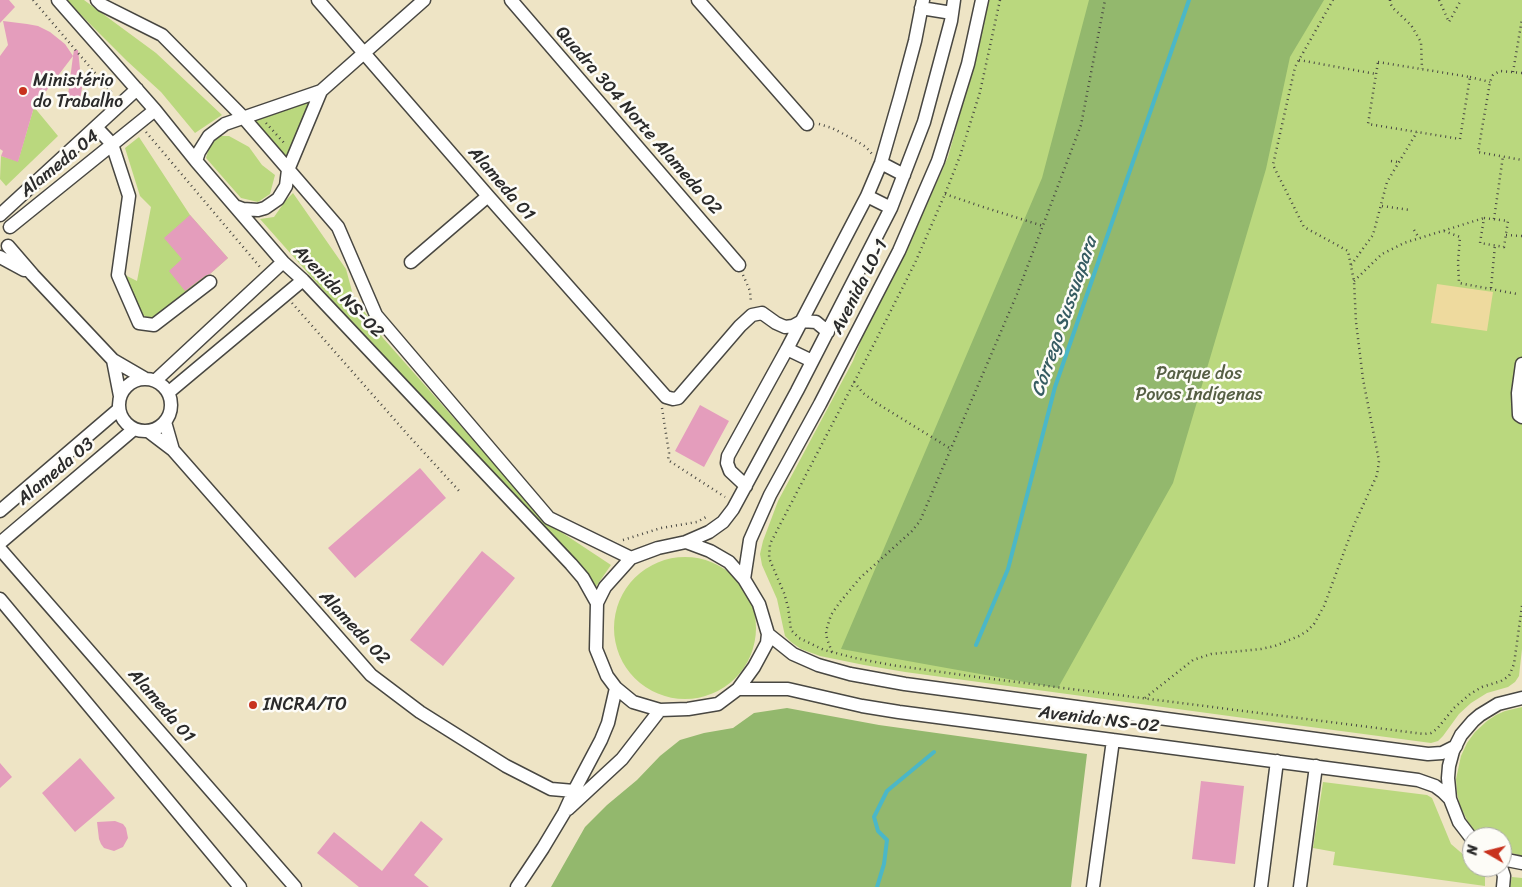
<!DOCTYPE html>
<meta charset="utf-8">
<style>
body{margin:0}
#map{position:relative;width:1522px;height:887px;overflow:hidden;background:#eee4c5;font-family:Sriracha,sans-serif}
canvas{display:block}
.north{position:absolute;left:1462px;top:827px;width:50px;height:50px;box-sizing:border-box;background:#fdfcf7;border:1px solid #a9a8a5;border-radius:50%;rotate:278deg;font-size:14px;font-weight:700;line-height:20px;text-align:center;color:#2b2b2b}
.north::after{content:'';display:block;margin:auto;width:18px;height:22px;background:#c8321e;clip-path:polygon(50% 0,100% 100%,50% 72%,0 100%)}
</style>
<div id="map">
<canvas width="1522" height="887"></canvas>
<div class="north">N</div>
</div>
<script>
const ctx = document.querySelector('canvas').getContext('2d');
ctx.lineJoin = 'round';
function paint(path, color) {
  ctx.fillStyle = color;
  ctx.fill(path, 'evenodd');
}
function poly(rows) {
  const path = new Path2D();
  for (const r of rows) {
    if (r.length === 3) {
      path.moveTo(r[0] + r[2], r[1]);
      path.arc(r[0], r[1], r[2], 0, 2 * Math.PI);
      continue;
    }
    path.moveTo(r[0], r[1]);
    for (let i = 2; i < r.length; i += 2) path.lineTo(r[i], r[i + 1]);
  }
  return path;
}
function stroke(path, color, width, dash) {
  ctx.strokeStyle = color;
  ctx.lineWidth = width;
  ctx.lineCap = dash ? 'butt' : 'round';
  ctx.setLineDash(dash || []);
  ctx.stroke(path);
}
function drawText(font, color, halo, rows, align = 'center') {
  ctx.font = font + ' Sriracha,sans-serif';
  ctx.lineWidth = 5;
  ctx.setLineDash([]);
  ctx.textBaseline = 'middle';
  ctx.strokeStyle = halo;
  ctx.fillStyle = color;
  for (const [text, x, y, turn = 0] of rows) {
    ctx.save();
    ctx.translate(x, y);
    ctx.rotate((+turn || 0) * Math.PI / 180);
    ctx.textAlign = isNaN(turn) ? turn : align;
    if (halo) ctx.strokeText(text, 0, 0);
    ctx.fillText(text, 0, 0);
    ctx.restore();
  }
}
paint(poly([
 [66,0,84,0,156,53,222,115,195,133,161,92,127,61],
 [987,0,1522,0,1522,649,1519,676,1515,682,1508,687,1487,693,1471,703,1459,714,1443,736,1438,741,1431,743,1266,721,905,672,864,665,820,656,801,649,791,642,785,636,777,599,762,565,760,554,763,541,778,501,853,361,870,317,906,251,948,157,975,60],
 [321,91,288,170,243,117],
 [34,107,58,136,6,186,0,179,1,156,18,161],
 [220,136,229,136,249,147,262,165,275,175,270,194,258,202,241,198,206,158,210,145],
 [139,137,190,215,228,258,188,293,154,318,143,316,125,275,137,281,151,207,140,196,125,148],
 [293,193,346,269,353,295,383,338,546,522,611,565,595,588,378,352,260,219,274,217,286,200],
 [685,628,71],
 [1522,707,1522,856,1502,850,1502,837,1481,837,1476,832,1468,822,1460,806,1457,793,1456,779,1461,756,1467,743,1475,732,1487,721,1496,715,1505,711],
 [1323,782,1427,795,1432,798,1451,844,1472,862,1472,867,1479,867,1485,871,1485,886,1333,865,1335,852,1313,848],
 [1512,877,1522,878,1522,887,1510,887]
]), '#bad87e');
paint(poly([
 [1089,0,1324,0,1290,57,1266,169,1173,483,1058,688,841,649,1042,178],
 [787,708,879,725,1087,754,1071,887,551,887,585,827,607,805,637,780,660,756,680,740,704,733,733,728,754,713]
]), '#93b86d');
paint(poly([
 [1437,284,1493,292,1487,331,1431,323]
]), '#eeda9e');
stroke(poly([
 [976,645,1008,569,1055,387,1189,0],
 [877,887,884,864,887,840,878,831,874,817,887,791,934,752]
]), '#4bb7c7', 4);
paint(poly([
 [0,0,9,0,15,7,0,23],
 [3,21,27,24,38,26,50,32,65,44,73,56,74,50,78,50,82,88,79,105,67,103,73,56,34,107,18,162,1,156,3,151,0,149,0,56,8,45],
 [190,215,228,258,210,274,205,276,185,291,169,271,182,259,164,238],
 [700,405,729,421,704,467,675,451],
 [420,468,446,498,355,578,328,548],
 [482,551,515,578,443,666,410,640],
 [80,758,115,798,75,832,42,793],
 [0,763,12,777,0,788],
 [1201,781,1244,786,1235,864,1192,859],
 [115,821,123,824,126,828,128,838,123,847,114,851,104,848,101,844,99,839,97,822],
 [421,821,443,839,414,875,429,887,359,887,317,853,334,832,382,871]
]), '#e49dbc');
const minor = poly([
 [58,0,155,110,196,161,283,262,303,280,571,564,583,578,597,603],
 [97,0,102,5,162,35,243,117,338,227,376,315,549,518,631,558],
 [318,0,488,196,666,397,673,399,678,398,740,326,752,315,762,313,776,323,785,327,793,326,802,321,816,322,828,332],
 [511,0,739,265],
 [698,0,807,124],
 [921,8,952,13],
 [96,127,112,144,129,196,118,275,139,323,154,325,210,282],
 [196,161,199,152,209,136,225,124,321,91,424,0],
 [881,163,904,175],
 [867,196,891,208],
 [235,206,243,209,258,210,265,208,278,199,286,186,288,170,321,91],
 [0,215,137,89],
 [10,227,155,110],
 [8,246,33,275,113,360,144,378],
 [0,257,24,270],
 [411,262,488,196],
 [787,349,812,361],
 [113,360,120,396],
 [1522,364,1518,393,1519,415,1522,417],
 [145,405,26],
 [156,380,283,262],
 [169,392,303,280],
 [165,422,173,450,371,675,420,712,506,766,551,789,574,791],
 [148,431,173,450],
 [746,486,730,471,727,463,728,456,787,349,867,196,881,163,900,97,915,41,923,0],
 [0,511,119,409],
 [686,542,709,532,723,522,733,509,797,391,891,208,924,122,951,21,954,0],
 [686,542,710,551,729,562,744,579,759,604,768,634,767,643,754,667,738,689,718,704,688,709,660,710,633,702,616,688,607,676,596,649,597,603,605,587,631,558,658,548,686,542],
 [0,543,134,429],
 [0,549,295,887],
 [744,579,750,540,770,495,820,404,899,251,938,161,968,64,982,0],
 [0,599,240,887],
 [768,634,793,654,818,665,850,674,905,684,1428,754,1442,753,1456,746],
 [738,689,788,689,862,706,899,712,1418,780,1435,786,1443,792,1450,799],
 [568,809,622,759,660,710],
 [1472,839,1459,822,1450,799,1448,778,1449,766,1453,751,1461,735,1473,721,1480,715,1498,704,1522,698],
 [1502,859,1522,863],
 [1501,867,1504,876,1503,887],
 [517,887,543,848,564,813,574,791,601,740,608,723,616,688],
 [1093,887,1113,740],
 [1261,887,1277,761],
 [1300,887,1316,766]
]);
stroke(minor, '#484742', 15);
stroke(poly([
 [33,0,113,94],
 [1000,0,980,92,960,156,945,194,915,263,875,342,770,544,769,558,784,593,788,607,791,630,799,638,824,650,855,658,891,665,977,677,1424,734,1431,733,1437,729,1454,708,1470,694,1482,687,1501,681,1509,676,1514,664,1522,606],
 [1390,0,1390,3,1393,8,1411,25,1421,42,1422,69],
 [1439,0,1449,22,1461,0],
 [1299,60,1376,74],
 [1378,62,1470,77,1460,139,1368,124,1378,62],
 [1513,72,1522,19],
 [1522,73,1500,71,1493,75,1490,82,1478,152,1522,160],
 [1470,77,1490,82],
 [266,123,286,145],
 [819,124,832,128,853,139,866,147,872,154],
 [146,132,260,267],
 [1391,161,1398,162],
 [945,194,980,206,1043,226],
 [1382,206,1410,210],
 [1484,218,1508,221,1504,247,1480,243,1484,218],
 [1494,219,1503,156],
 [1414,230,1419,238],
 [1444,231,1460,237,1458,262,1459,283,1517,294],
 [1506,235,1522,236],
 [1351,265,1373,235,1387,182,1417,132],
 [743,275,750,291,751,303],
 [1354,281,1382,254,1404,243,1484,218],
 [1491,288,1495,245],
 [292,303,408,435,461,493],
 [854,382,863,393,878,404,951,449],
 [662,408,669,453,668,460,725,497],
 [623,540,661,528,697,522,706,517],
 [832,652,827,639,826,631,831,615,840,602,860,578,912,531,920,521,1017,294,1081,125,1105,0],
 [1145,698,1193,660,1211,654,1261,649,1275,646,1299,636,1307,631,1314,624,1324,606,1354,525,1377,475,1379,461,1363,379,1356,322,1354,281,1348,251,1304,227,1273,165,1295,67,1333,0]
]), '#484742', 2.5, [1, 4]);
stroke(minor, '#fff', 12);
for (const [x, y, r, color] of [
 [23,91,5,"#c8321e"],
 [253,705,5,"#c8321e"]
]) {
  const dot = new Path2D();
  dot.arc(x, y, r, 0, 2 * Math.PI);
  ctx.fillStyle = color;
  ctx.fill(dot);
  stroke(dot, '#fdfcf7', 2);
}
drawText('18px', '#2b2b2b', '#fdfcf7', [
 ["Ministério",33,81],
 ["do Trabalho",33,102],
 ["INCRA/TO",263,705]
], 'left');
drawText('18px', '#2b2b2b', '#fdfcf7', [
 ["Quadra 304 Norte Alameda 02",638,121,49],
 ["Alameda 04",60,164,-39],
 ["Alameda 01",501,184,49],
 ["Avenida LO-1",860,287,-63],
 ["Avenida NS-02",338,292,46],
 ["Alameda 03",56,472,-40],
 ["Alameda 02",354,628,47],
 ["Alameda 01",161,706,49],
 ["Avenida NS-02",1099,720,7]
]);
drawText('18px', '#565f44', '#fdfcf7', [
 ["Parque dos",1199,374],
 ["Povos Indígenas",1199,395]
]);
drawText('italic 19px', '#365c62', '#fdfcf7', [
 ["Córrego Sussuapara",1065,317,-71]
]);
</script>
